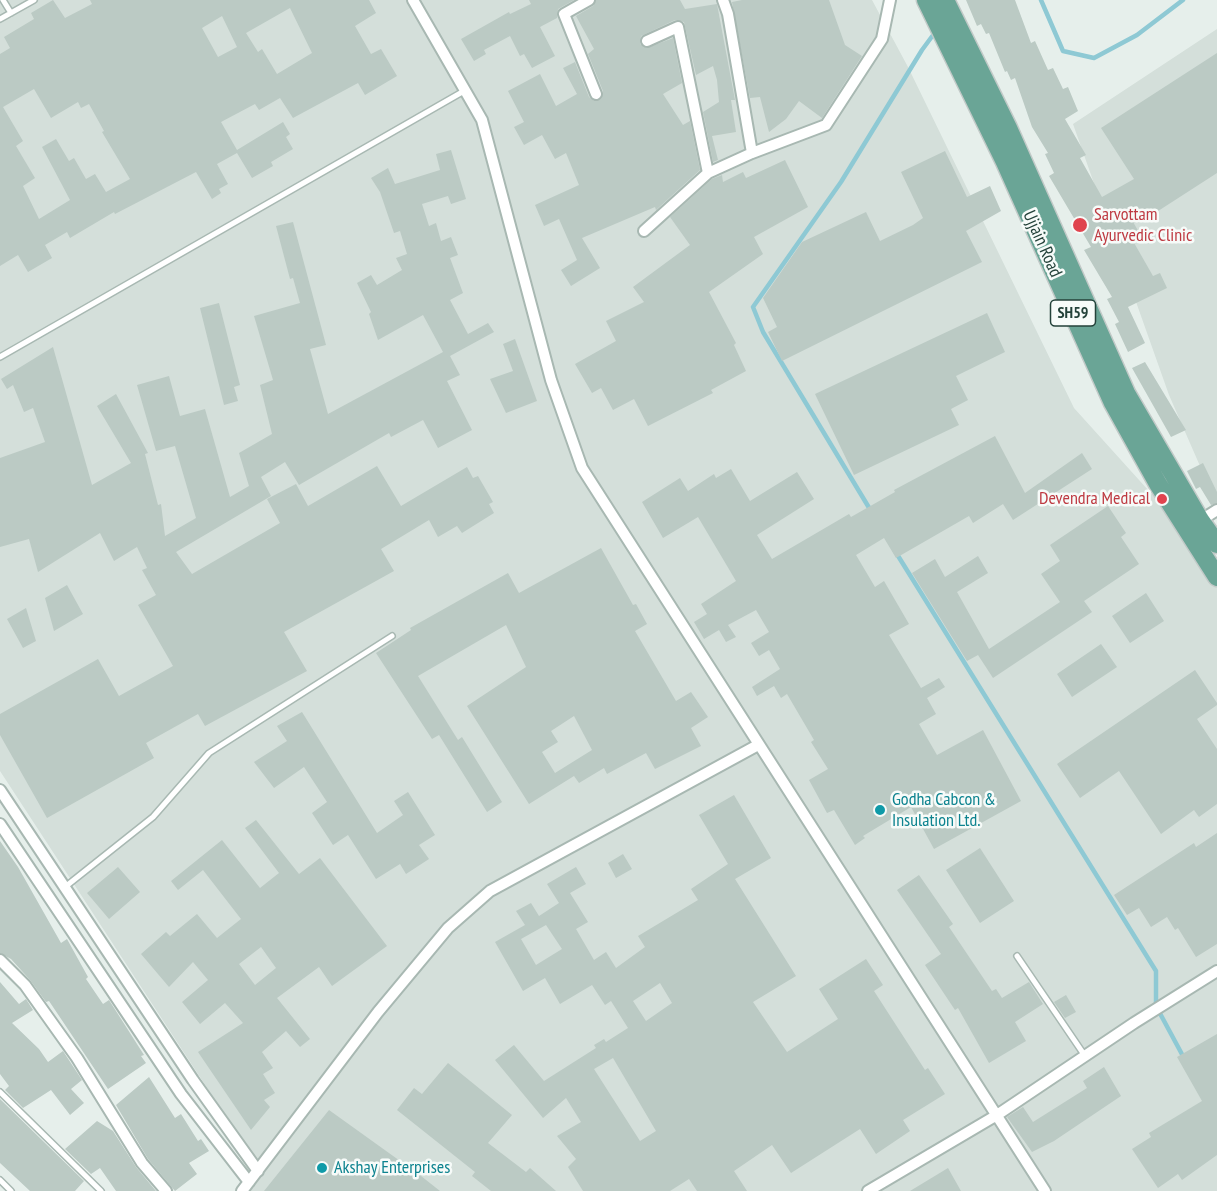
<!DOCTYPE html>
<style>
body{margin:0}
canvas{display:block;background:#e6efeb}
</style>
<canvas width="1217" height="1191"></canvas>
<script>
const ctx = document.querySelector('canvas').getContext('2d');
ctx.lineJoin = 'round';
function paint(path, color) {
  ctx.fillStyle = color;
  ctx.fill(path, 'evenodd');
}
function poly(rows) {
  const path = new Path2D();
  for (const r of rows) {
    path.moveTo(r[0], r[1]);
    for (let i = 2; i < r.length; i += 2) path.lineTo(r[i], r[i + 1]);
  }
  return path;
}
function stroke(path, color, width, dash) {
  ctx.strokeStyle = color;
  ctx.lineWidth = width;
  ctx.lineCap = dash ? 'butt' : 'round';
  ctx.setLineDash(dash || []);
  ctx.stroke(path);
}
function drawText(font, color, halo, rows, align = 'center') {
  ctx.font = font + ' "PT Sans Narrow",sans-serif';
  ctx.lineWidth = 5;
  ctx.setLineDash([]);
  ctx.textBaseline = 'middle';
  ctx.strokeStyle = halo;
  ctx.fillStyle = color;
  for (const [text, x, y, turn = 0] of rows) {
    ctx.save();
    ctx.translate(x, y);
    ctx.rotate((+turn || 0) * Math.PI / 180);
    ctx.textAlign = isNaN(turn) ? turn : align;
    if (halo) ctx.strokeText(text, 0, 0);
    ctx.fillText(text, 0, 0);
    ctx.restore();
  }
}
paint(poly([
 [0,0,872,0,908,67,1074,408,1177,522,1217,581,1217,1191,248,1191,262,1172,0,771],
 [1217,29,1217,505,1169,395,1073,124]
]), '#d4dfda');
stroke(poly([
 [1041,0,1063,51,1094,58,1137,35,1183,0],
 [871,511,763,332,753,307,841,182,922,50,936,31],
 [895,551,1156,971,1156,1006,1184,1058]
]), '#8ec9d4', 4.5);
paint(poly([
 [53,0,65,18,92,4,90,0,369,0,376,13,355,26,371,54,381,49,397,76,365,95,358,83,293,118,280,98,259,110,255,104,221,122,237,150,283,122,290,134,286,137,293,149,271,162,273,166,252,178,237,153,217,164,228,184,219,189,221,193,212,199,196,172,115,214,114,212,70,238,67,232,45,245,52,258,28,272,18,255,0,266,0,54,10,48,4,37,34,19,31,13],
 [290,8,312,53,277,74,262,49,258,52,246,33],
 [222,16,237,47,218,57,202,28],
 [34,89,51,118,78,102,81,108,89,104,104,131,102,132,130,179,106,192,95,174,86,179,74,158,69,161,56,139,42,147,70,200,39,219,23,186,35,178,16,146,23,141,3,107],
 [529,0,574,0,558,9,557,18,540,27,555,56,532,68,524,54,520,56,510,36,484,50,486,54,474,61,461,39,509,12,510,14,531,4],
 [596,0,680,0,685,9,717,4,735,100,731,100,736,132,712,136,718,160,713,162,703,112,719,102,717,80,713,66,696,75,684,22,675,20,641,36,640,44,647,48,673,38,682,83,663,94,683,125,690,121,700,170,656,210,655,207,582,238,600,268,571,286,561,270,577,260,559,219,544,226,535,205,579,185,566,153,555,159,542,135,524,145,514,127,524,122,508,91,540,74,556,106,577,94,563,68,575,62,589,97,594,101,601,99,603,91,588,54,594,49,576,16,593,6],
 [742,0,829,0,845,45,862,56,822,118,799,101,786,119,769,132,760,97,750,98,732,2],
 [966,0,1015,0,1031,43,1035,41,1048,70,1053,68,1063,89,1068,87,1078,111,1065,119,1086,155,1080,158,1102,197,1134,179,1101,128,1217,53,1217,173,1155,213,1152,208,1132,220,1141,236,1133,241,1153,276,1160,273,1167,288,1128,307,1145,343,1128,352,1115,324,1119,322,1107,299,1112,297,1084,250,1091,247,1049,176,1054,173,1045,154,1048,153,1032,127,1015,78,1011,80,1007,71,1005,72,989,33,986,34,981,24,977,26],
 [451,150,466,199,451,204,448,196,422,204,429,226,436,223,441,241,451,237,458,255,450,258,463,293,450,300,468,334,488,323,494,332,450,356,460,375,447,381,472,430,438,448,423,420,391,437,389,433,299,485,285,462,261,477,271,496,176,552,192,574,280,523,267,499,296,484,308,506,377,466,401,506,467,467,473,478,478,476,493,502,489,504,494,513,462,533,457,526,438,537,429,520,381,549,394,571,284,632,307,671,205,726,198,714,146,743,154,758,47,818,0,735,0,714,98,659,119,696,173,666,138,605,156,595,142,570,147,568,137,547,114,561,100,533,38,572,29,539,0,547,0,458,45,442,33,408,24,412,13,385,7,389,1,379,53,347,92,485,131,463,97,406,116,394,148,453,145,454,158,505,161,504,165,536,196,518,175,446,156,451,137,385,169,376,180,416,205,409,230,497,249,486,239,453,272,434,260,385,273,380,254,316,300,303,293,278,290,279,276,226,293,222,326,345,310,349,328,414,443,352,423,315,378,340,369,314,371,312,357,283,371,275,377,285,402,270,396,258,407,254,400,231,394,233,380,192,371,178,388,168,395,184,440,170,436,154],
 [945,151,967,197,990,186,1001,211,966,231,982,262,782,361,768,332,777,327,763,298,802,242,866,212,880,241,913,225,923,218,901,172],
 [785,160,808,207,754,237,763,254,709,292,736,343,734,345,746,371,711,390,713,393,648,426,634,399,613,410,601,388,592,393,575,364,616,341,606,321,644,302,633,287,690,245,670,217,712,179,722,175,723,182,743,172,746,178],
 [219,303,240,385,234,387,238,401,224,405,200,308],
 [987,313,1005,352,956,376,968,400,951,409,959,425,854,475,815,394],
 [515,339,537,401,506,413,490,379,513,371,503,344],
 [1145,362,1186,430,1171,437,1132,368],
 [995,436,1025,493,1082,453,1092,469,1013,520,1003,504,973,523,969,516,896,558,884,538,856,555,875,587,884,581,909,624,889,635,921,688,939,678,945,687,927,698,936,714,919,724,937,755,983,730,1021,801,934,849,911,807,863,836,865,838,855,845,834,810,827,813,809,780,828,769,811,742,814,740,787,694,781,698,774,686,757,696,752,687,780,669,769,650,759,656,751,643,769,632,756,610,728,625,736,637,726,642,719,630,704,639,694,622,707,614,701,604,736,581,698,517,663,538,642,502,680,478,688,491,714,474,716,478,731,469,750,501,797,472,814,499,757,535,772,559,849,514,851,517,895,492,894,490],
 [1203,463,1217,492,1217,503,1211,505,1200,487,1196,489,1187,471],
 [1108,506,1126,533,1121,537,1139,564,1084,601,1092,612,993,678,978,655,967,661,912,573,935,559,945,577,978,556,988,573,957,592,989,649,1060,602,1041,574,1060,561,1050,545],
 [601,548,633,605,636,604,647,624,635,631,676,701,691,692,708,717,691,728,701,746,655,769,646,753,607,774,604,768,579,783,574,776,529,804,467,706,526,667,506,625,418,676,458,740,462,737,502,802,487,812,439,735,432,739,376,653,411,630,410,628,508,573,519,593],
 [574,716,592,750,555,773,542,752,558,742,551,731],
 [67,585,83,614,54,631,45,598],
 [1146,593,1164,621,1130,643,1112,616],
 [26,608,36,641,23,648,7,619],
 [1101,644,1117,667,1072,697,1057,674],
 [1195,670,1217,703,1217,705,1197,719,1217,749,1217,804,1199,817,1194,810,1161,834,1119,771,1080,798,1057,764],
 [302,712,377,833,403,815,394,801,408,792,435,835,419,845,429,859,406,874,400,864,376,879,348,835,333,845,312,813,327,802,304,767,274,788,254,762,287,741,277,726],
 [734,795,771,858,735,879,796,976,753,1002,787,1052,838,1019,819,989,866,959,883,985,874,991,925,1070,928,1068,945,1094,903,1120,910,1131,876,1154,860,1129,791,1173,772,1145,734,1171,747,1191,697,1191,689,1179,670,1191,583,1191,568,1167,576,1159,557,1136,581,1122,566,1098,543,1118,495,1060,514,1045,544,1081,596,1048,594,1045,604,1039,606,1042,628,1028,611,1001,605,1005,592,985,560,1004,545,978,523,991,495,942,525,925,516,911,531,903,539,916,559,903,547,884,576,867,586,884,570,893,588,922,576,929,594,960,606,952,616,968,645,947,638,936,698,900,691,889,728,864,699,815],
 [546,925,562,949,536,965,521,939],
 [660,983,672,1003,646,1021,633,1001],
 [613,1058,656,1131,640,1141,594,1069],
 [256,820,299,874,320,858,387,946,332,986,319,967,277,998,310,1039,300,1047,286,1031,262,1052,273,1068,263,1074,275,1093,264,1100,270,1107,251,1130,198,1052,243,1023,225,1003,200,1024,182,1002,208,980,193,962,169,987,141,954,166,932,170,936,197,914,217,938,241,919,203,870,178,890,171,881,222,840,260,888,279,873,245,828],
 [261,947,276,968,255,985,239,964],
 [1217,833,1217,944,1196,957,1178,928,1175,930,1167,917,1151,927,1139,908,1127,915,1114,895,1194,843,1196,847],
 [0,841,18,867,61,943,67,939,88,977,86,979,103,1004,109,1000,144,1055,141,1056,146,1063,108,1089,49,1001,46,1002,30,980,11,959,0,953],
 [980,848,1014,901,980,923,946,870],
 [623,854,632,869,616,878,608,863],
 [118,867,140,892,109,919,87,893],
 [919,875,953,924,949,927,992,991,996,989,1002,998,1029,982,1043,1004,1015,1022,1026,1041,989,1063,958,1008,955,1010,925,965,941,954,897,890],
 [0,982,19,1004,26,999,33,1010,12,1023,39,1049,48,1062,63,1051,82,1080,71,1089,84,1103,70,1115,51,1090,23,1108,5,1090,9,1086,0,1074],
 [1066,995,1076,1012,1065,1018,1054,1002],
 [1217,1034,1217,1155,1182,1180,1178,1174,1158,1188,1132,1149,1151,1137,1149,1133,1202,1101,1177,1057],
 [448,1063,512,1115,488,1143,526,1172,530,1168,556,1191,491,1191,472,1176,475,1172,397,1110,414,1088,422,1094],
 [1104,1067,1121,1096,1054,1141,1032,1152,1007,1117,1023,1107,1033,1122,1087,1088,1083,1081],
 [149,1077,175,1118,181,1114,198,1141,201,1139,209,1151,189,1163,197,1174,175,1191,148,1159,116,1105],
 [0,1099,84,1181,75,1191,30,1191,0,1163],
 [329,1110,421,1176,440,1191,264,1191],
 [97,1121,113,1131,136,1167,156,1191,116,1191,100,1168,91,1174,65,1149],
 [948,1168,961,1191,910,1191]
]), '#bbcac4');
const lane = poly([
 [3,0,11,13],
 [0,19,34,0],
 [0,357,464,91],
 [65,887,153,817,209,753,392,636],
 [1017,956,1085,1056],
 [0,1092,101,1191],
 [0,1180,11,1191]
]);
const street = poly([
 [413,0,482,120,551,380,582,468,1045,1191],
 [589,0,564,14,596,94],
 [723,0,728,14,752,153,826,125,882,39,890,0],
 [647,41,678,27,708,173],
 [644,231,708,173,752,153],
 [1198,522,1217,510],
 [0,790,193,1080,258,1171],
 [0,824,181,1094,249,1182],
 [0,960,25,985,77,1058,142,1163,166,1191],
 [242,1191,378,1012,448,928,490,891,758,745],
 [868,1191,997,1115,1134,1023,1217,971]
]);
const primary = poly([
 [926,0,1005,162,1113,403,1158,484,1217,577],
 [945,0,1008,128,1126,393,1200,520,1217,544]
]);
stroke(lane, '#a8b8b2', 8);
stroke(street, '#a8b8b2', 14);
stroke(primary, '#c2cac8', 21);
stroke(lane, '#fff', 5);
stroke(street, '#fff', 10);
stroke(primary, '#6aa596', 18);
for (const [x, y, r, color] of [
 [1080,225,8,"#e0444e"],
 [1162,499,6,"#e0444e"],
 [880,810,6,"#0f9aa8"],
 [322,1168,6,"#0f9aa8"]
]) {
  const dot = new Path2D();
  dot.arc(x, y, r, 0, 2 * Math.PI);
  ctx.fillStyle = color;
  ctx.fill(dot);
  stroke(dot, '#f7fbf9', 2);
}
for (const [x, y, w] of [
 [1073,313,45]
]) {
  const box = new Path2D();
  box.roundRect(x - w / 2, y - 13, w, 26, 4.5);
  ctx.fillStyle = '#f7fbf9';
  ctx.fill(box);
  stroke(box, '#24423a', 1.5);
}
drawText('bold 16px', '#24423a', null, [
 ["SH59",1073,313]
]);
drawText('18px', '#be3a42', '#f7fbf9', [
 ["Sarvottam",1094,215],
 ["Ayurvedic Clinic",1094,236],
 ["Devendra Medical",1150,499,"right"]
], 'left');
drawText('18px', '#24423a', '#f7fbf9', [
 ["Ujjain Road",1042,244,66]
]);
drawText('18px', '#0d838f', '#f7fbf9', [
 ["Godha Cabcon &",892,800],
 ["Insulation Ltd.",892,821],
 ["Akshay Enterprises",334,1168]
], 'left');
</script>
